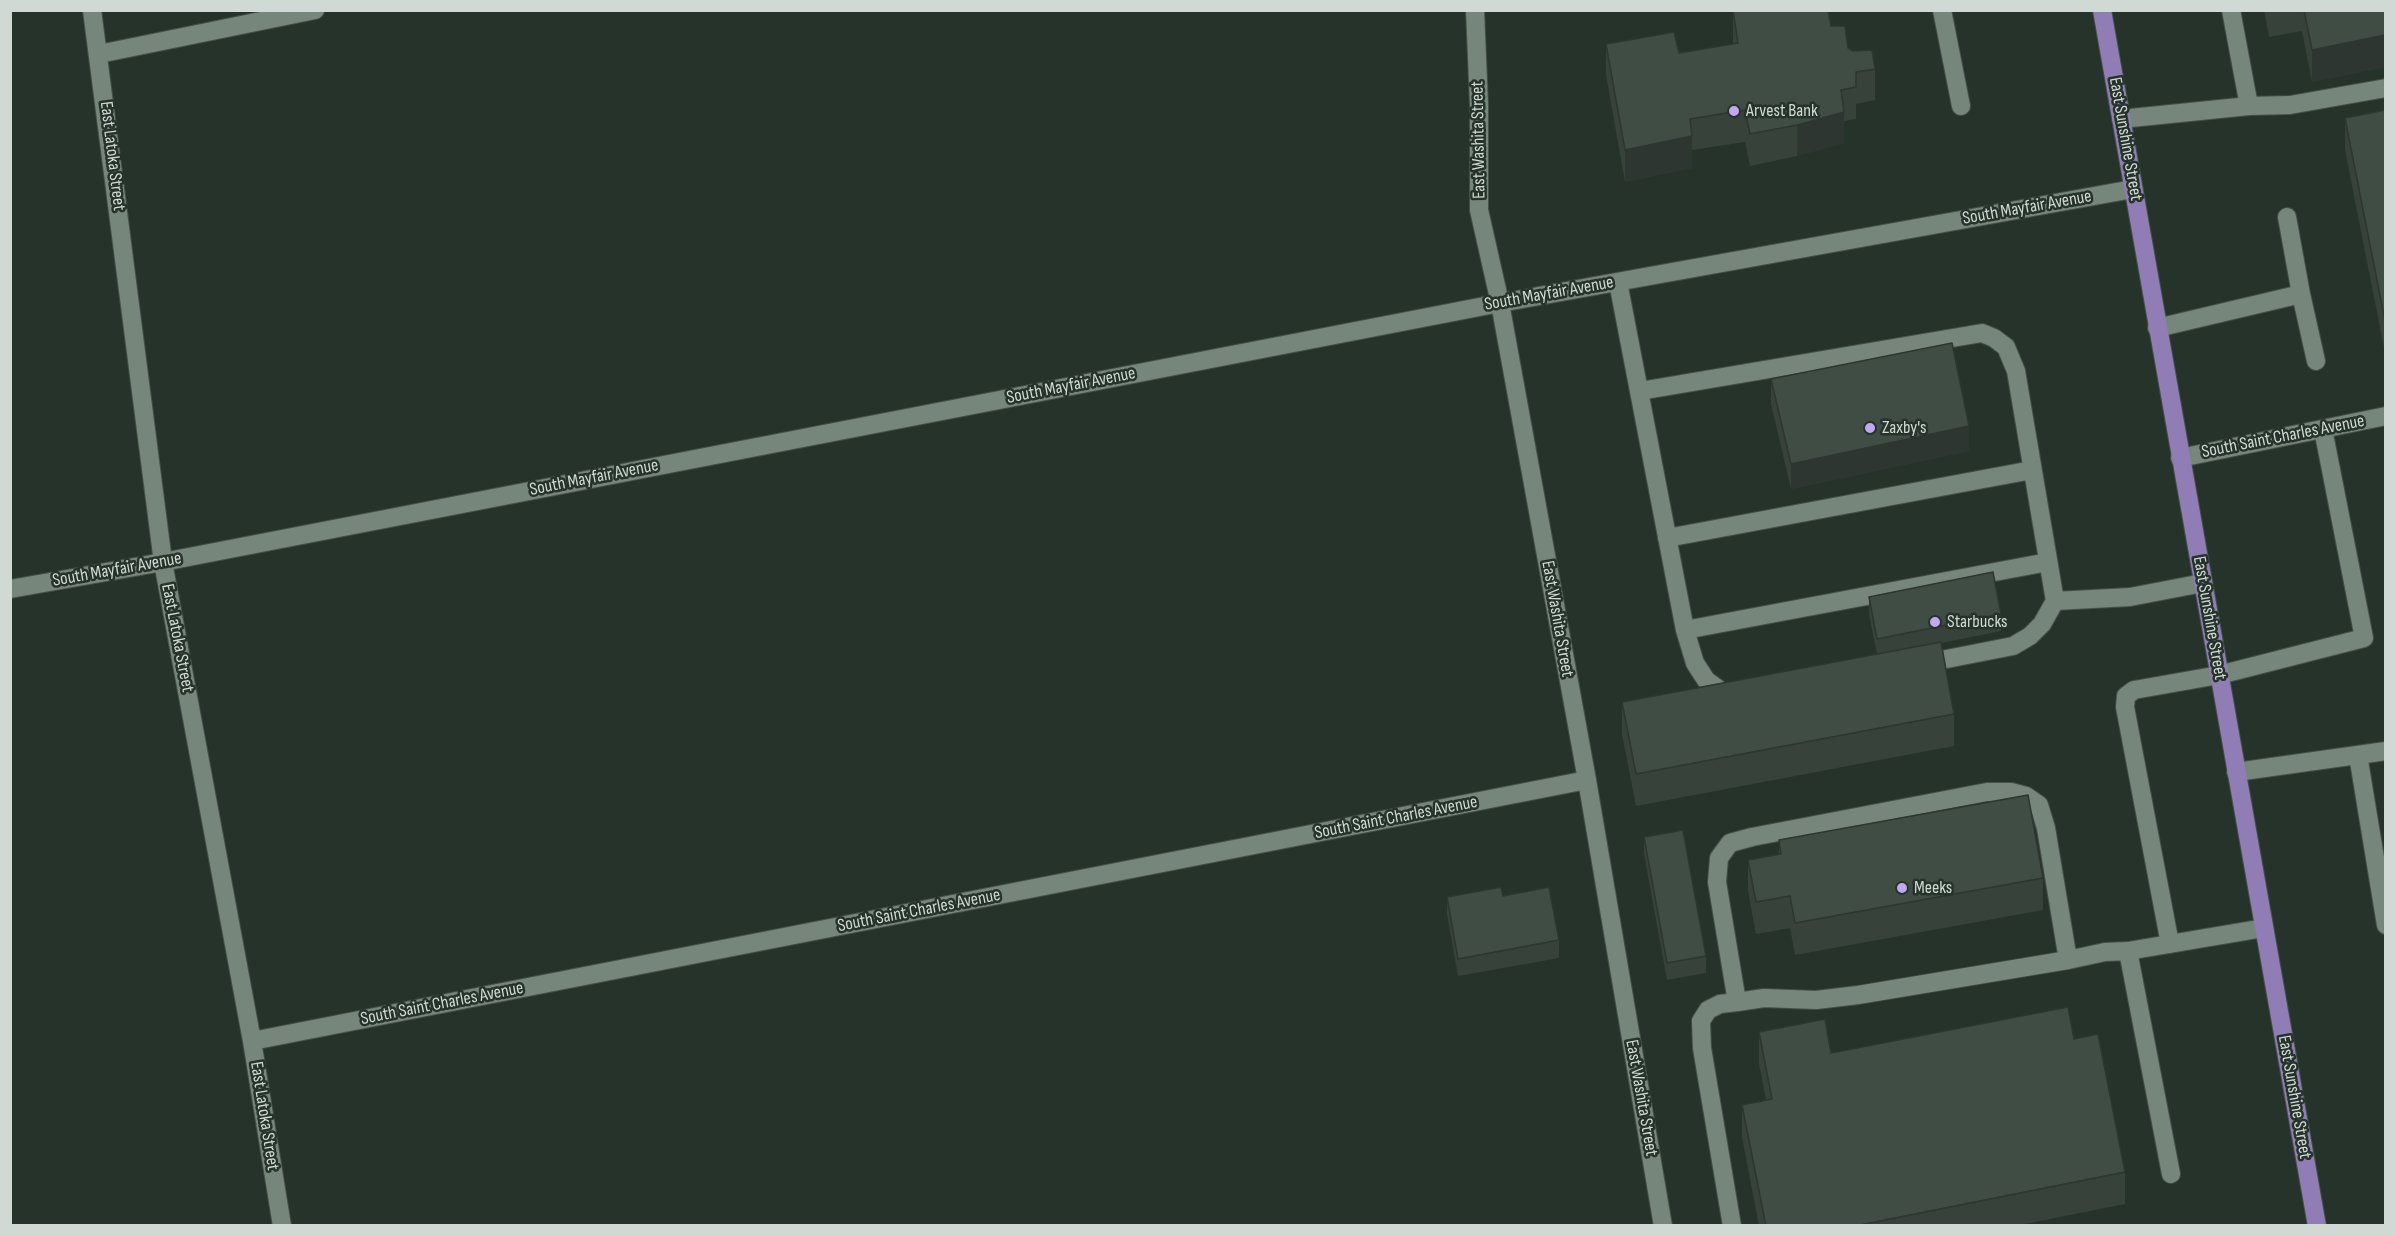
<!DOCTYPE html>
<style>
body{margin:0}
#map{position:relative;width:2396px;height:1236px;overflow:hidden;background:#26332b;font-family:"Sofia Sans Condensed",sans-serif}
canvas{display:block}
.frame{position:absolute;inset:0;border:12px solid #d1d9d4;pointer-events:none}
</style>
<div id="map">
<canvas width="2396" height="1236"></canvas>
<div class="frame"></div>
</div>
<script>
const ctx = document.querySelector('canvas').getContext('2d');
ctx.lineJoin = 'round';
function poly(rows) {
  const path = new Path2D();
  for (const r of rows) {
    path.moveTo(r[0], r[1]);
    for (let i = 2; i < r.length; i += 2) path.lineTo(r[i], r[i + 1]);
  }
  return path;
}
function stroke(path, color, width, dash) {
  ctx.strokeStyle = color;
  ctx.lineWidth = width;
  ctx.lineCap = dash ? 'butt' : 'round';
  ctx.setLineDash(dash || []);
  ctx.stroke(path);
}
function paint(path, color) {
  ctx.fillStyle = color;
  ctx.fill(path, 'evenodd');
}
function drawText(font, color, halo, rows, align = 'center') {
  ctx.font = font + ' "Sofia Sans Condensed",sans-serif';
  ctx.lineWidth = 5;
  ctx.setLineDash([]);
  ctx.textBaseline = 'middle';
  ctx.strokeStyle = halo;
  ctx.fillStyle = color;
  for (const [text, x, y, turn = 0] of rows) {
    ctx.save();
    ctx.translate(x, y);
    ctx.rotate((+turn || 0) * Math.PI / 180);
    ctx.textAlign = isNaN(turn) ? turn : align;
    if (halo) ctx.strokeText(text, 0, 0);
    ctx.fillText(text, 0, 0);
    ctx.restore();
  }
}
const lane = poly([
 [1942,10,1961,106],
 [2231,10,2249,106],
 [2121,119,2249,106,2290,105,2386,88],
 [1618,282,1685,630,1695,663,1706,680,1725,694,1734,695],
 [2301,294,2316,361],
 [2157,328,2301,294,2287,217],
 [1640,391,1982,333,1994,338,2006,347,2016,371,2055,601,2130,597,2203,583],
 [1667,538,2032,470],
 [1685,630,2048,562],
 [1921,664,2013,646,2030,636,2042,624,2055,601],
 [2358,755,2386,925],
 [2236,772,2386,751],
 [2170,944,2125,707,2126,696,2134,690,2219,675,2364,638,2323,429],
 [2068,960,2105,952,2128,951],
 [2171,1174,2128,951,2264,928],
 [1732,1226,1702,1048,1701,1021,1708,1010,1720,1004,1737,1002,1764,998,1816,1000,1858,995,2068,960,2046,828,2039,805,2026,796,2011,792,1987,792,1752,837,1730,843,1719,858,1717,882,1737,1002]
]);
const street = poly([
 [92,10,163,562,252,1041,282,1226],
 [1475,10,1479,105,1479,210,1500,303,1587,780,1663,1226],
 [99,54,315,10],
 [2180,458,2386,416],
 [10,589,163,562,1500,303,2133,189],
 [252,1041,1587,780]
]);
const primary = poly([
 [2102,10,2317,1226]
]);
stroke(lane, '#455049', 20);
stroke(street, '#455049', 20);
stroke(primary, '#455049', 20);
stroke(lane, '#77867b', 18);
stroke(street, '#77867b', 18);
stroke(primary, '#907db5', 18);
paint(poly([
 [1733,10,1831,26,1848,48,1875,69,1875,100,1856,104,1856,119,1844,121,1844,143,1797,156,1750,166,1745,142,1692,150,1692,168,1625,182,1606,75,1606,44,1679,53,1733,44],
 [2264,10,2385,10,2385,67,2312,82,2302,31,2269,37],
 [2385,110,2385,353,2345,150,2345,118],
 [1771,379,1969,451,1791,489,1771,404],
 [1869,597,2001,614,2001,631,1941,643,1954,714,1954,746,1636,806,1622,734,1622,702,1877,654,1869,614],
 [1644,837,1706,956,1706,973,1667,980,1644,854],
 [1779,840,2043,878,2043,910,1795,955,1790,928,1756,934,1748,891,1748,860,1779,854],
 [1503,896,1559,940,1559,958,1458,976,1447,914,1447,897],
 [1759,1032,1831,1053,2074,1039,2125,1172,2125,1204,2015,1226,1759,1226,1742,1137,1742,1105,1766,1100,1759,1064]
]), '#37423a');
paint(poly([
 [2385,35,2385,67,2312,82,2312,50],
 [1844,112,1844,143,1797,156,1797,125],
 [1692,136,1692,168,1625,182,1625,150],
 [1969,426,1969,451,1791,489,1791,464]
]), '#2d3630');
const building = poly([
 [1733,10,1828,10,1831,26,1845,26,1848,48,1853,51,1872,50,1875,69,1856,72,1856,87,1841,90,1844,112,1797,125,1750,134,1745,110,1690,119,1692,136,1625,150,1606,44,1674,32,1679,53,1738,43,1733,10],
 [2304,10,2385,10,2385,35,2312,50,2304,10],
 [2385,110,2385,321,2345,118,2385,110],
 [1952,343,1969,426,1791,464,1771,379,1952,343],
 [1993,572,2001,614,1877,639,1869,597,1993,572],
 [1941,642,1954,714,1636,774,1622,702,1941,642],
 [2028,795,2043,878,1795,923,1790,896,1756,902,1748,860,1781,854,1779,840,2028,795],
 [1683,830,1706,956,1667,963,1644,837,1683,830],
 [1501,887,1503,896,1549,887,1559,940,1458,959,1447,897,1501,887],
 [2068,1007,2074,1039,2098,1034,2125,1172,1855,1226,1766,1226,1742,1105,1772,1099,1759,1032,1825,1019,1831,1053,2068,1007]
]);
paint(building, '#404d44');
stroke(building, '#2d3630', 1.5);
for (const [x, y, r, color] of [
 [1734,111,6,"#c3a7f2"],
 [1870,428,6,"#c3a7f2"],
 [1935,622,6,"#c3a7f2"],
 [1902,888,6,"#c3a7f2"]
]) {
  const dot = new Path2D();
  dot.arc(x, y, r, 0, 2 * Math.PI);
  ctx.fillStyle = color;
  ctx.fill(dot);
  stroke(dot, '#26332b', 2);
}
drawText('18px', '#d1d9d4', '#26332b', [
 ["Arvest Bank",1746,111],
 ["Zaxby's",1882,428],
 ["Starbucks",1947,622],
 ["Meeks",1914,888]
], 'left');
drawText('18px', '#d1d9d4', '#26332b', [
 ["East Sunshine Street",2125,139,80],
 ["East Washita Street",1479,140,-91],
 ["East Latoka Street",112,156,83],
 ["South Mayfair Avenue",2027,208,-10],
 ["South Mayfair Avenue",1549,294,-10],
 ["South Mayfair Avenue",1071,386,-11],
 ["South Saint Charles Avenue",2283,437,-11],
 ["South Mayfair Avenue",594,478,-11],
 ["South Mayfair Avenue",117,570,-10],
 ["East Sunshine Street",2209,618,80],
 ["East Washita Street",1557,619,80],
 ["East Latoka Street",177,638,79],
 ["South Saint Charles Avenue",1396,818,-11],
 ["South Saint Charles Avenue",919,911,-11],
 ["South Saint Charles Avenue",442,1004,-11],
 ["East Sunshine Street",2294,1097,80],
 ["East Washita Street",1641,1098,80],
 ["East Latoka Street",264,1116,81]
]);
</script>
